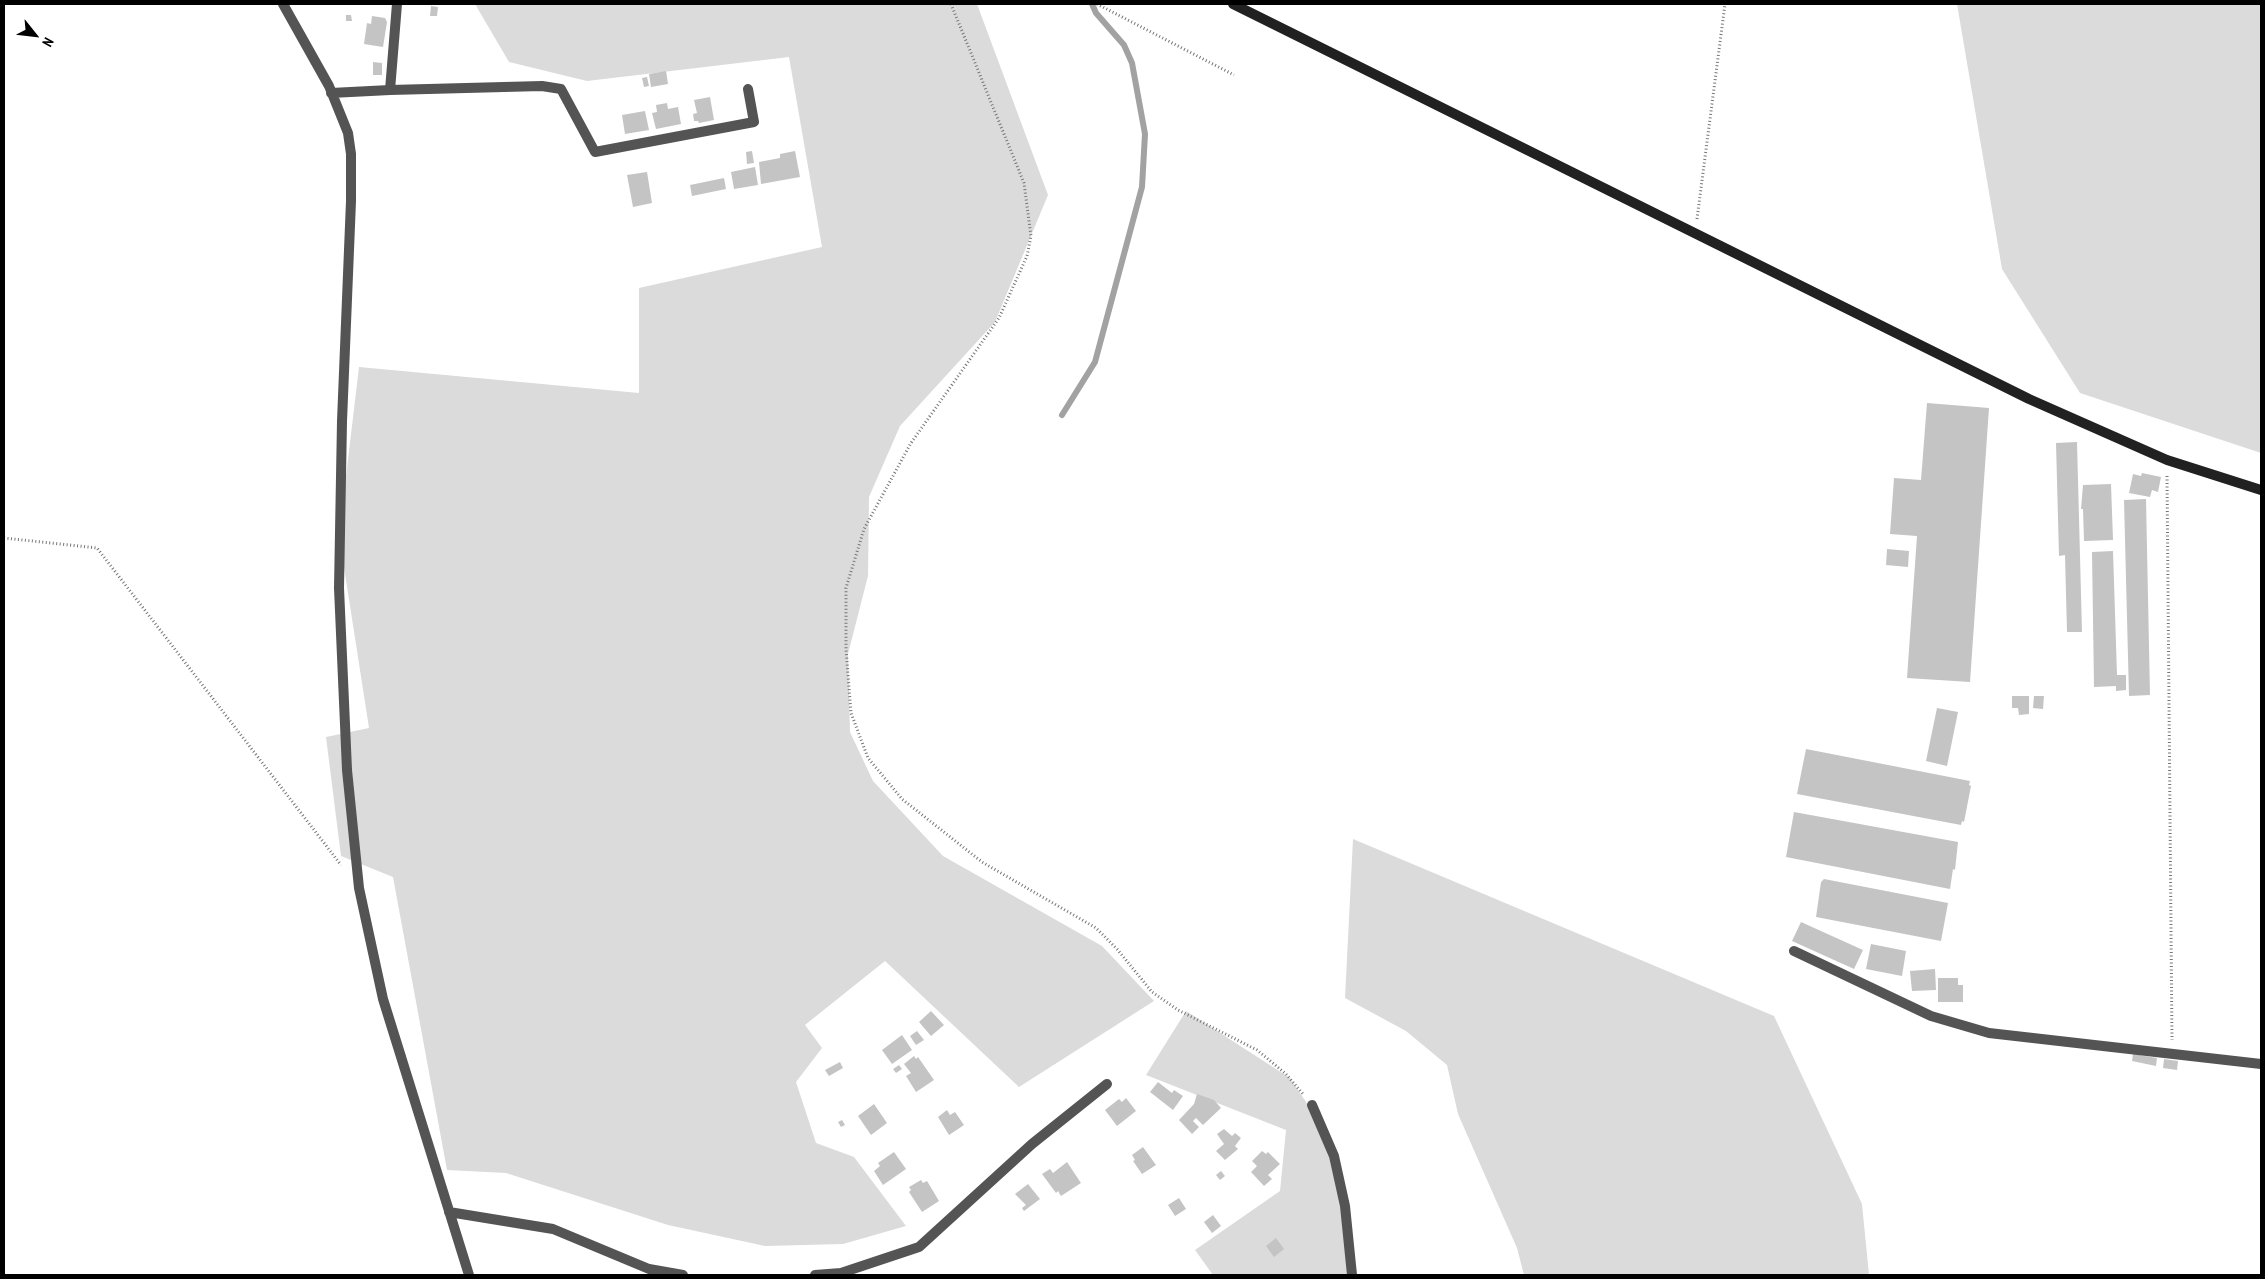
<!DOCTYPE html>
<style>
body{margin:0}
#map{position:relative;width:2265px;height:1279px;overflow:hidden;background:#fff;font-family:"PT Sans Narrow",sans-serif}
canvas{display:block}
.frame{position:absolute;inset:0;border:5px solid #000;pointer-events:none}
.north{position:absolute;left:10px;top:10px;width:50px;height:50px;-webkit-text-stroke:4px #fff;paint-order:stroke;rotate:119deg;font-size:14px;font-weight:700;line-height:20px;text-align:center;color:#000}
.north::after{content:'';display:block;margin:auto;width:18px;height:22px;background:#000;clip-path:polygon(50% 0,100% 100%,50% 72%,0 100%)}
</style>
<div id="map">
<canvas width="2265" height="1279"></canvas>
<div class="frame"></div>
<div class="north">N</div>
</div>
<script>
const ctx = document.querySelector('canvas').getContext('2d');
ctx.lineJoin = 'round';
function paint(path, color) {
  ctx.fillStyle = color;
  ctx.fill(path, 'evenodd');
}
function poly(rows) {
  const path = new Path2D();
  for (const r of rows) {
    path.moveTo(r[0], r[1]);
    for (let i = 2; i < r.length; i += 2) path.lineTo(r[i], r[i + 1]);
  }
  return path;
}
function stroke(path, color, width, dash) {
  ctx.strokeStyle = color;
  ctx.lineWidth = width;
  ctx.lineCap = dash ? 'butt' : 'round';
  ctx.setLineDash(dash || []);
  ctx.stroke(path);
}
paint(poly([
 [475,4,977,4,1048,195,995,322,900,426,869,497,868,576,848,654,850,732,873,781,943,856,1102,946,1154,1001,1019,1087,885,961,805,1025,822,1048,796,1082,816,1143,854,1157,906,1226,843,1244,765,1246,668,1225,506,1173,447,1170,393,877,341,856,326,737,369,728,339,535,359,367,639,393,639,288,822,247,789,57,587,81,509,62],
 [1957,4,2261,4,2261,453,2080,393,2002,269],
 [1353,839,1774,1016,1862,1204,1869,1275,1524,1275,1517,1248,1458,1114,1447,1065,1406,1031,1345,998],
 [1186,1011,1290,1078,1318,1120,1346,1193,1357,1275,1213,1275,1195,1250,1280,1191,1286,1130,1146,1075]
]), '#dbdbdb');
stroke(poly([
 [1062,415,1095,362,1142,187,1145,134,1132,63,1124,45,1096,13,1092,4]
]), '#a2a2a2', 6);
paint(poly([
 [431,6,438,7,437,16,430,16],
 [346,15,351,15,352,21,346,21],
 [372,16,385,18,387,22,383,47,364,44,367,23,371,24],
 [373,62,382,63,382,75,373,75],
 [666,71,668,84,651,87,649,74],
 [647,77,649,86,644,87,642,78],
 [710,97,714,120,699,123,698,121,694,121,693,114,697,113,694,100],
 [667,103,668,109,678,107,681,124,656,129,652,113,657,112,656,105],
 [645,111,649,130,625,134,622,115],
 [752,151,754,163,747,164,746,152],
 [795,151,800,177,761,184,759,162,780,158,780,154],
 [755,167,758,185,734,189,731,172],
 [647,172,652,203,633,207,627,175],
 [724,178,726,189,692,196,690,185],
 [1927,403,1989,408,1970,682,1907,678,1917,536,1890,534,1894,478,1921,480],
 [2077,442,2082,632,2067,632,2065,555,2059,556,2056,443],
 [2142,473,2161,477,2158,492,2152,490,2150,497,2129,493,2133,474,2141,476],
 [2111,484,2113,540,2084,541,2083,509,2081,509,2083,485],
 [2146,499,2150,695,2129,696,2124,500],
 [1887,549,1909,551,1908,567,1886,565],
 [2113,551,2117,675,2126,675,2126,690,2116,691,2116,686,2094,687,2092,552],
 [2012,696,2029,696,2029,714,2019,715,2018,708,2012,708],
 [2034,696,2044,696,2043,709,2033,708],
 [1937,708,1958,712,1947,766,1926,761],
 [1806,749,1970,781,1969,785,1971,786,1964,822,1962,821,1961,825,1797,794],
 [1794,812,1958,842,1955,870,1953,869,1950,889,1786,857],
 [1824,879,1948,903,1941,941,1816,917,1821,882],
 [1801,922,1863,950,1854,969,1792,941],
 [1871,944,1906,951,1902,976,1866,969],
 [1935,969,1936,990,1912,991,1910,971],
 [1938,978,1958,978,1958,985,1963,985,1963,1002,1938,1002],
 [931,1011,944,1025,931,1036,919,1022],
 [917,1031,924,1040,916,1045,910,1036],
 [902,1035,912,1050,892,1064,882,1050],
 [2133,1054,2157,1058,2156,1066,2132,1061],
 [914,1056,916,1059,918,1057,934,1080,916,1092,906,1076,911,1073,904,1064],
 [2164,1059,2178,1061,2177,1070,2163,1068],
 [840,1062,843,1068,829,1076,825,1070],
 [899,1065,902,1069,896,1073,893,1069],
 [1158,1082,1172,1093,1174,1090,1183,1096,1173,1110,1150,1092],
 [1197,1094,1214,1100,1221,1108,1203,1125,1196,1118,1193,1121,1199,1127,1192,1134,1179,1120,1194,1104],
 [1126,1098,1136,1111,1117,1126,1105,1110,1119,1099,1122,1102],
 [874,1104,887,1123,871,1135,858,1116],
 [947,1110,950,1115,955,1112,964,1125,949,1135,938,1117],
 [842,1120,845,1125,841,1127,838,1122],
 [1224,1129,1232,1136,1235,1133,1241,1138,1235,1146,1238,1149,1225,1160,1216,1151,1224,1144,1217,1134],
 [1143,1147,1156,1165,1142,1174,1133,1161,1135,1160,1132,1155],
 [1262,1151,1266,1154,1268,1152,1280,1164,1268,1175,1272,1179,1264,1186,1251,1172,1257,1166,1252,1161],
 [894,1152,906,1169,883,1185,874,1171,880,1166,878,1163],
 [1067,1162,1081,1183,1061,1196,1058,1191,1056,1193,1042,1174,1050,1169,1053,1173],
 [1221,1171,1225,1176,1220,1180,1216,1175],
 [921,1180,923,1183,927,1181,939,1201,922,1212,909,1192,911,1190,909,1187],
 [1028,1184,1040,1199,1024,1211,1022,1208,1026,1205,1015,1194],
 [1179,1198,1186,1209,1175,1216,1168,1205],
 [1213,1215,1221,1226,1212,1233,1204,1222],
 [1276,1238,1284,1249,1274,1257,1266,1246]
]), '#c4c4c4');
stroke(poly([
 [951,4,1024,183,1031,236,1027,256,999,318,911,443,864,529,846,588,846,649,851,713,868,758,902,799,982,862,1096,928,1117,949,1152,992,1178,1010,1257,1050,1286,1074,1303,1094],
 [1097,4,1234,75],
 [1697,219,1725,4],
 [2167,476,2172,1040],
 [4,538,97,548,341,865]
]), '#767676', 3, [1, 2.5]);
stroke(poly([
 [283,4,329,86,348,133,351,154,351,201,342,421,339,588,347,770,359,888,383,999,469,1275],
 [390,90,542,86,561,89,595,152,754,122,748,89],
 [331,93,390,90,397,4],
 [1794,951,1931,1016,1989,1033,2261,1064],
 [1312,1105,1334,1156,1345,1206,1352,1275],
 [449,1212,553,1229,649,1269,683,1275],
 [815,1275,841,1273,919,1247,1032,1144,1107,1084]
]), '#545454', 10);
stroke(poly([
 [1233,4,2029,399,2167,460,2261,490]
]), '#212121', 10);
</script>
